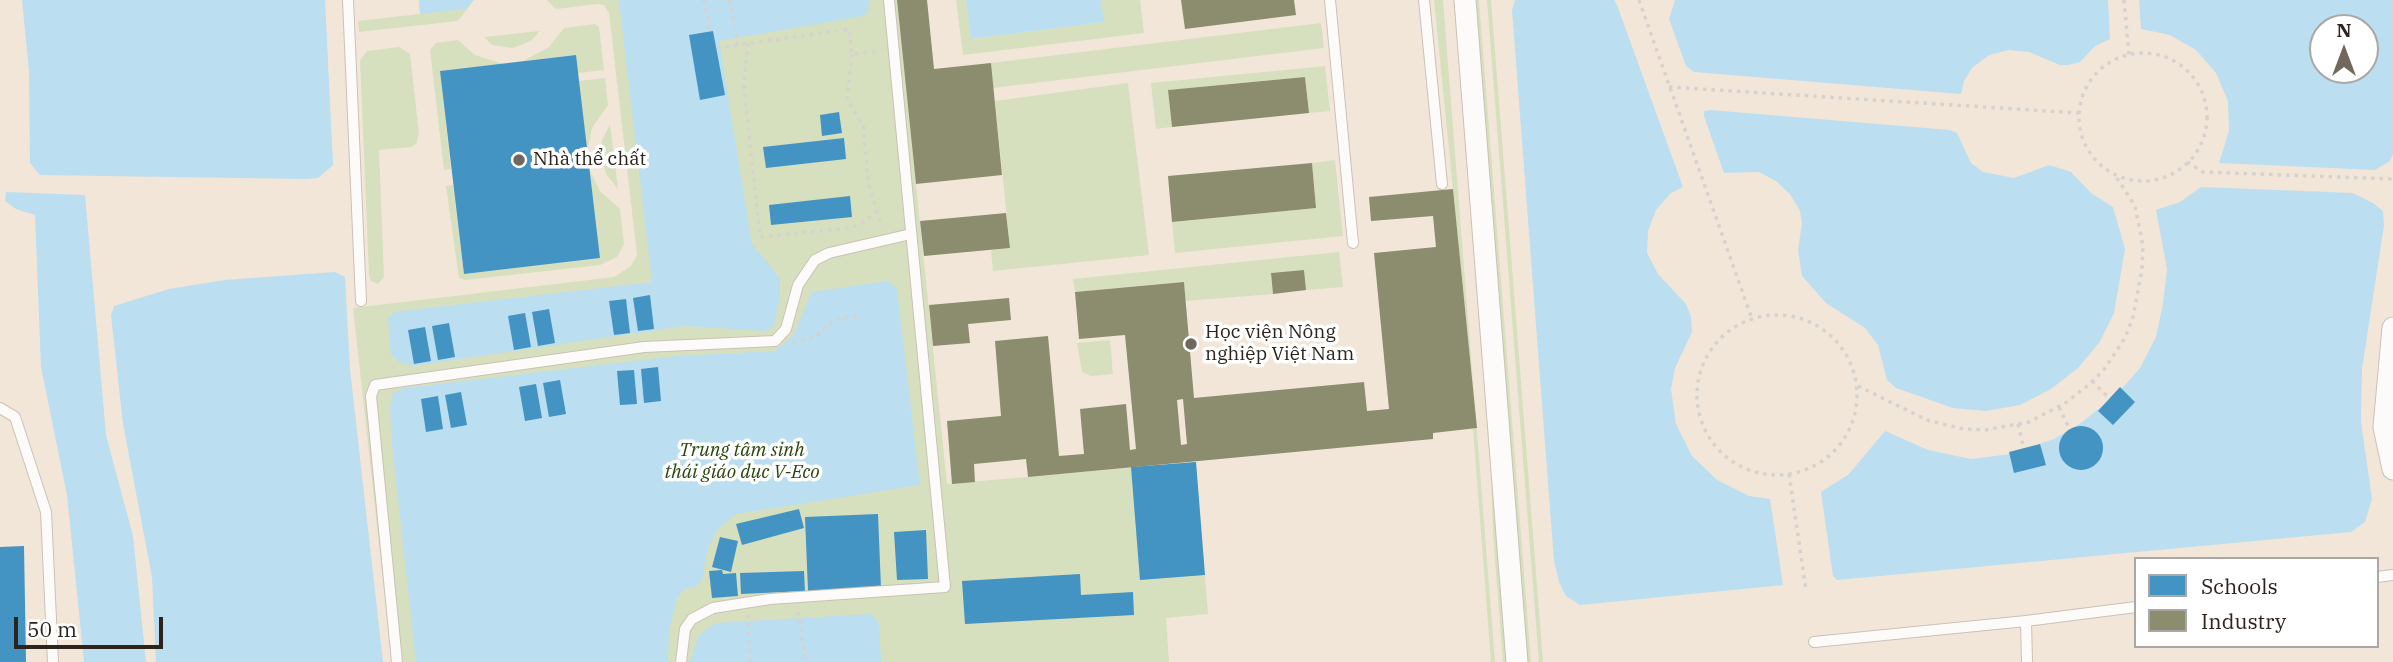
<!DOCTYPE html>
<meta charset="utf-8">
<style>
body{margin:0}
#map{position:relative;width:2393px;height:662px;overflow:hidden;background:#f2e6d8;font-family:"IBM Plex Serif",serif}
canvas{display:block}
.legend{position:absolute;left:2134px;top:557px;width:245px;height:91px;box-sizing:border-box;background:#fff;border:2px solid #aba7a4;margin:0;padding:9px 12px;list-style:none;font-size:21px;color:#2c231b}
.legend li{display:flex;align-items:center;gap:14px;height:35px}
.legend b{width:35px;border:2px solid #aba7a4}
.north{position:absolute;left:2309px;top:14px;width:70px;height:70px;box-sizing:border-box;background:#fff;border:2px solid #aba7a4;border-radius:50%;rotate:0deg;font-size:19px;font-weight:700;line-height:28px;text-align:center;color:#2c231b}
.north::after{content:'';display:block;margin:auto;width:24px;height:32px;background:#71675d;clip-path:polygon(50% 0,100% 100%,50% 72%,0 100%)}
.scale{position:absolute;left:14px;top:617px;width:149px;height:32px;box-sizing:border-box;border:4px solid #2c231b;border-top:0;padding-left:9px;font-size:21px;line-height:24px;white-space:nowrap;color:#2c231b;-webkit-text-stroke:5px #fff;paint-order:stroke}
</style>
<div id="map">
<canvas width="2393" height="662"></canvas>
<ul class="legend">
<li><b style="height:19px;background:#4393c3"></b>Schools</li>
<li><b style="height:19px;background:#8c8c6e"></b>Industry</li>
</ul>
<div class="north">N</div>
<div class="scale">50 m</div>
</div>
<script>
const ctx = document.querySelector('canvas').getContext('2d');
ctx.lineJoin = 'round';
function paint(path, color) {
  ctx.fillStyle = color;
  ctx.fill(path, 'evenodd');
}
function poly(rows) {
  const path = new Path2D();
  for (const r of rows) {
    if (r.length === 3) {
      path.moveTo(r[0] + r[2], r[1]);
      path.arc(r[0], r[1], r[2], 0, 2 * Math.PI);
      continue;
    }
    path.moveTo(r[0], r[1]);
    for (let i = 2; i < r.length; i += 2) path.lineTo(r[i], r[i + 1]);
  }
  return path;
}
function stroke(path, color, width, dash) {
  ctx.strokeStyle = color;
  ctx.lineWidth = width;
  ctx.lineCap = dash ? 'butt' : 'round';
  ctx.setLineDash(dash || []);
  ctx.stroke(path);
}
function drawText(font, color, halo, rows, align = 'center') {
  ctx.font = font + ' "IBM Plex Serif",serif';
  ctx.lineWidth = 7;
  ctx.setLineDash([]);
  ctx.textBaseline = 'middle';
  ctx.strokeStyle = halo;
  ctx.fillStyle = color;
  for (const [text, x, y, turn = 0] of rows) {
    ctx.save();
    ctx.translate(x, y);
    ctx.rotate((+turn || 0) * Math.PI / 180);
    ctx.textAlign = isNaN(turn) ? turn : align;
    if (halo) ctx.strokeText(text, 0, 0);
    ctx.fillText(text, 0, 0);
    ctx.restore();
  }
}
paint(poly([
 [419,0,474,0,458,21,359,32,358,21,420,14],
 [547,0,897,0,947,484,1196,462,1208,614,1166,618,1169,662,392,662,353,308,614,277,631,266,637,255,609,13,604,5,598,4,556,9],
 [956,0,966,0,971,39,1103,22,1101,0,1140,0,1144,33,963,55],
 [1434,0,1443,0,1495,662,1491,662,1473,429,1477,428],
 [1475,0,1479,0,1531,662,1527,662],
 [1487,0,1491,0,1543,662,1539,662],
 [1321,23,1324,48,993,88,991,63],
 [595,24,599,27,604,70,578,73,575,55,523,61,549,47,564,28],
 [540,31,531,41,513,48,492,45,484,37],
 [458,40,475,55,503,64,440,71,451,169,444,170,430,50,436,43],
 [399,47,410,54,419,134,416,144,411,147,379,150,384,277,378,284,371,281,369,275,360,60,367,51],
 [1325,66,1330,111,1309,113,1305,77,1168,90,1172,127,1156,129,1151,83],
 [605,78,608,105,592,128,587,152,579,81],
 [1128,83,1149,255,993,271,991,250,1010,248,995,101],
 [610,124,618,189,606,174,601,157,602,140],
 [1335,160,1343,236,1175,253,1172,222,1316,208,1312,163],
 [589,169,600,191,620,209,624,244,617,257,600,265,465,280,459,278,446,186,453,185,464,274,600,258],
 [1339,252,1343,287,1306,290,1304,270,1271,273,1273,294,1186,301,1184,282,1075,292,1073,279],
 [1110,340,1113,374,1091,376,1082,372,1077,343],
 [1490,442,1507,662,1503,662,1493,534]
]), '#d6e0bf');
paint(poly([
 [22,0,325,0,333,165,318,178,306,179,40,175,30,163,29,71],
 [419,0,474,0,466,9,420,14],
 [619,0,869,0,868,12,863,16,719,41,752,244,780,278,780,297,774,326,766,331,684,326,411,366,399,362,391,355,388,319,394,312,652,282],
 [966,0,1101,0,1104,22,971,39],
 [1515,0,1614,0,1617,5,1683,187,1671,193,1656,210,1648,231,1647,253,1658,274,1686,304,1691,317,1692,332,1675,368,1671,389,1676,424,1692,456,1717,480,1749,496,1770,499,1783,585,1580,605,1566,596,1559,582,1554,561,1512,10],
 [1675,0,2108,0,2110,39,2095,46,2080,62,2068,65,2060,65,2029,52,2009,50,1989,55,1972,68,1964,81,1961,94,1694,72,1686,66,1669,19],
 [2139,0,2393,0,2393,154,2390,161,2375,170,2219,163,2229,131,2228,101,2216,73,2196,50,2170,35,2141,29],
 [2323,28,2365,28,2365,70,2323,70],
 [1710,110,1950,130,1957,133,1971,163,1983,172,2014,178,2049,165,2071,172,2091,193,2113,207,2125,249,2114,313,2099,343,2078,368,2051,389,2020,405,1986,411,1953,408,1896,388,1887,380,1878,345,1865,328,1826,303,1802,276,1798,250,1802,223,1800,211,1790,194,1776,181,1759,172,1724,173,1704,116,1704,111],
 [2201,187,2353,193,2373,203,2383,211,2384,225,2362,369,2361,422,2372,499,2365,522,2351,532,1837,580,1833,576,1821,492,1849,474,1885,431,1928,450,1971,459,2011,454,2054,439,2081,423,2117,394,2140,368,2156,337,2163,304,2167,269,2156,210,2180,202],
 [6,192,85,195,106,435,133,536,146,662,84,662,67,495,41,367,35,215,16,209,5,201],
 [335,272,345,277,350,369,383,662,156,662,152,577,123,424,111,315,114,306,169,289,225,280],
 [888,281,897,289,920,485,736,514,718,529,708,548,702,580,696,586,683,590,677,599,669,629,668,662,416,662,392,444,390,406,393,393,405,388,677,356,775,351,793,336,812,292],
 [871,614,879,623,881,662,690,662,699,635,716,623]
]), '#bbdef0');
paint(poly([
 [713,31,725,95,700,100,689,35],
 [576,55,600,258,464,274,440,71],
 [839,112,842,133,822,136,820,115],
 [844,138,846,159,766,168,763,147],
 [850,196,852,217,771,225,769,205],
 [650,295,654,329,638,331,633,298],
 [626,299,630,333,614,335,609,301],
 [549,309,555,343,538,346,532,312],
 [525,313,531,347,514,350,508,316],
 [449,323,455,357,438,360,432,326],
 [425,327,431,361,414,364,408,330],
 [658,367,661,401,644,403,641,369],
 [634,370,637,404,620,405,617,371],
 [560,380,566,414,549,417,543,383],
 [536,384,542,418,525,421,519,387],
 [2120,387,2135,402,2113,425,2098,411],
 [461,392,467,425,451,428,445,395],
 [438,396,443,429,426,432,421,399],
 [2081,448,22],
 [2040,444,2046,465,2014,473,2009,452],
 [1196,462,1205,575,1140,580,1131,467],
 [799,509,804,528,742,545,736,524],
 [878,514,881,588,808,591,805,517],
 [926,530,928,579,897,580,894,532],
 [720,537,738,541,731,572,712,567],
 [24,546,26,662,0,662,0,547],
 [722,570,723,574,736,573,738,596,712,598,709,571],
 [804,571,805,591,741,594,740,573],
 [1080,574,1081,595,1133,592,1134,615,965,624,962,581]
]), '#4393c3');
paint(poly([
 [897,0,927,0,934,69,991,63,1002,175,916,184],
 [1181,0,1294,0,1296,15,1185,29],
 [1305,77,1309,113,1172,127,1168,90],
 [1312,163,1316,208,1172,222,1168,176],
 [1453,189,1477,428,1433,433,1433,439,1028,477,1026,459,974,464,975,482,952,484,947,421,1001,416,995,341,1048,336,1059,456,1084,454,1080,409,1126,404,1130,450,1136,449,1125,335,1079,339,1075,292,1184,282,1194,398,1364,382,1367,411,1389,409,1374,253,1436,247,1433,216,1371,221,1369,197],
 [1183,399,1187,444,1181,445,1177,400],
 [1006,213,1010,248,924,256,920,221],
 [1304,270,1306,290,1273,294,1271,273],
 [1009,298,1011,320,968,324,970,343,933,346,929,305]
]), '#8c8c6e');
const service = poly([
 [348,0,361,301],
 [1330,0,1353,243],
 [1424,0,1442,184],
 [0,408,15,417,46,512,53,662],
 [2377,577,2393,575],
 [1814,642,2026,621],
 [397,662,371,396,375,385,644,347,775,341,786,329,798,285,815,260,829,253,911,234],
 [681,662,685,629,692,619,713,608,770,599,945,587,889,0],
 [2027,662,2026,621,2136,607]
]);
const minor = poly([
 [1465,0,1517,662],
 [2393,328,2384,427,2393,469]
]);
stroke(service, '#cbc1b7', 12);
stroke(minor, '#cbc1b7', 23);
stroke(poly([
 [704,0,710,32],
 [730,0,738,44],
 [1639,0,1752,319],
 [2124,0,2129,55],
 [748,43,744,85,760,237,851,228,864,222,876,212],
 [717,48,849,29,852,54,880,51],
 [2143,117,64],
 [852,54,847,99,863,126,869,186,882,226],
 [1669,87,2079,113],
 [2187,162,2203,172,2393,179],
 [1777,395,80],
 [793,343,817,336,828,324,843,317,859,317],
 [2092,381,2108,397],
 [1858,386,1927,420,1963,429,1985,430,2029,422,2067,402,2086,387,2103,371,2125,338,2133,317,2142,269,2143,246,2135,206,2115,175],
 [2059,407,2068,426],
 [2018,424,2023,445],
 [1789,474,1806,590],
 [798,612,806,662],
 [748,615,750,662]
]), '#d6d2ce', 3.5, [3.5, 5]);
stroke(service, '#fdfbf9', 10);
stroke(minor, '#fdfbf9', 21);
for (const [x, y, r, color] of [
 [519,160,7,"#71675d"],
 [1191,344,7,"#71675d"]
]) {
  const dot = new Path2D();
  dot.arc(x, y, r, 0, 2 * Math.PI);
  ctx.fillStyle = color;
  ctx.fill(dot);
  stroke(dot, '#fff', 2.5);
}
drawText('19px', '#2c231b', '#fff', [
 ["Nhà thể chất",533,160],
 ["Học viện Nông",1205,333],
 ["nghiệp Việt Nam",1205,355]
], 'left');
drawText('italic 19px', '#28450b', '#fff', [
 ["Trung tâm sinh",742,451],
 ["thái giáo dục V-Eco",742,473]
]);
</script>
